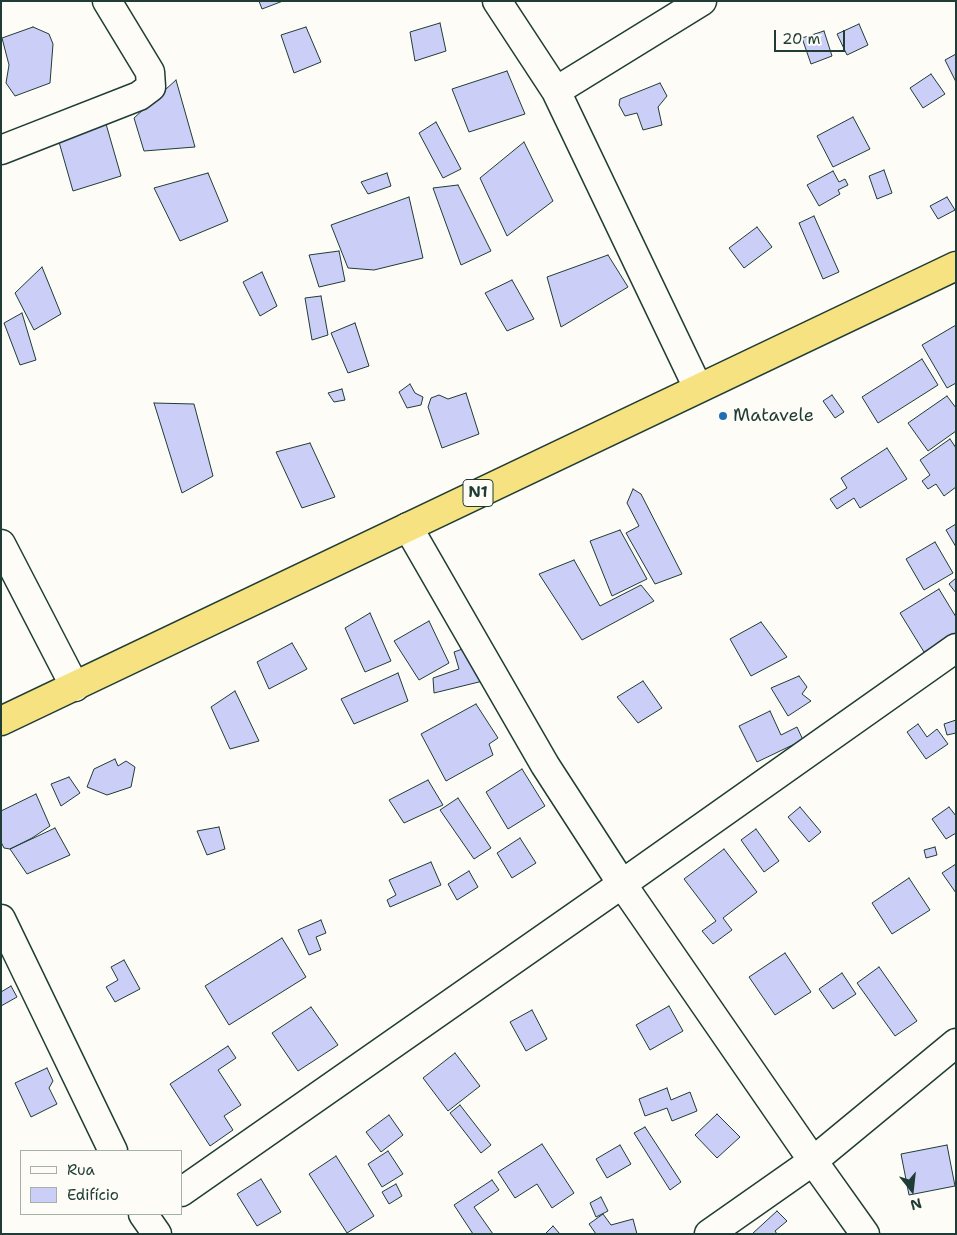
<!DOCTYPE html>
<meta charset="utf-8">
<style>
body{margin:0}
#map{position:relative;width:957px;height:1235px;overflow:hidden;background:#fdfcf7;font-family:"Shantell Sans",sans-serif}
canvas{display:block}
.frame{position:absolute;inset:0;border:2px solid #1f3d34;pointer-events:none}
.legend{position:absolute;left:20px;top:1150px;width:162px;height:65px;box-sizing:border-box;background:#fdfcf7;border:1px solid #a4b0a9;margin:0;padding:6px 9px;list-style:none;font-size:15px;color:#1f3d34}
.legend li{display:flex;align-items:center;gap:10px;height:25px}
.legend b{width:25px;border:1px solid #a4b0a9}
.north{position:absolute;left:887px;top:1165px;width:50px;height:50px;-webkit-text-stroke:4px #fdfcf7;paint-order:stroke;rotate:164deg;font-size:14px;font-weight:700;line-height:20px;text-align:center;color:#1f3d34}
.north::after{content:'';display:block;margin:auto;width:18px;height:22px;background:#1f3d34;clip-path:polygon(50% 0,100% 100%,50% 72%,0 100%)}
.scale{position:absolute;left:774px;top:30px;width:71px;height:22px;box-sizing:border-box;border:2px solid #1f3d34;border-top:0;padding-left:6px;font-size:15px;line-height:18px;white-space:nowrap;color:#1f3d34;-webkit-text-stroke:4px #fdfcf7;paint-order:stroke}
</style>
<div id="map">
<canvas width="957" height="1235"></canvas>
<div class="frame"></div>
<ul class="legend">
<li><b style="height:6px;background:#fdfcf7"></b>Rua</li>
<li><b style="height:14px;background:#cbcff7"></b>Edifício</li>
</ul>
<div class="north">N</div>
<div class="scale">20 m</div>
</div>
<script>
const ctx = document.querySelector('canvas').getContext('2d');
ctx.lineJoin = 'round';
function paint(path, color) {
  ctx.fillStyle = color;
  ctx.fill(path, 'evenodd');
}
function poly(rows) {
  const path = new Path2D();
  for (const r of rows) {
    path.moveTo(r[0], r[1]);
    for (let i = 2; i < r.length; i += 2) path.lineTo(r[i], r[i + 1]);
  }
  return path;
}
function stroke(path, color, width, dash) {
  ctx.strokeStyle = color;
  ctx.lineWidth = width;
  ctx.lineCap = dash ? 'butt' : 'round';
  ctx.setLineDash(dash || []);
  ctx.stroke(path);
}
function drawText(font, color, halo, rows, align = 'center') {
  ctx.font = font + ' "Shantell Sans",sans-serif';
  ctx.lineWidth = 5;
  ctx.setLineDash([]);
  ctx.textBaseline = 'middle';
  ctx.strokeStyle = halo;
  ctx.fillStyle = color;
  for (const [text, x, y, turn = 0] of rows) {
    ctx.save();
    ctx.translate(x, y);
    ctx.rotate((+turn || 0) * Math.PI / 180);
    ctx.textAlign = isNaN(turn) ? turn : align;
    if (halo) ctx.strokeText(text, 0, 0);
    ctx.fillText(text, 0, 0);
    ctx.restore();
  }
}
const building = poly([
 [259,1,283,1,262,9,259,1],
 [440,23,446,51,415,61,410,32,440,23],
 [859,24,868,45,847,55,837,34,859,24],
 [33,27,49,34,53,44,50,83,15,96,6,83,9,65,2,38,33,27],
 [306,27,321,62,294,73,281,35,306,27],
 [824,31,832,56,811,64,802,38,824,31],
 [956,54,956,82,945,60,956,54],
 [507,71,525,114,469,132,452,89,507,71],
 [931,74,945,94,923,108,910,88,931,74],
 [176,80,195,147,144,151,134,118,176,80],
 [660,83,667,96,658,107,662,125,643,130,637,113,625,116,619,105,620,99,660,83],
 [853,117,870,149,833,167,817,136,853,117],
 [436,122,461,169,443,178,419,133,436,122],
 [106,124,121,176,73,191,59,142,106,124],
 [524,142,553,201,507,236,480,178,524,142],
 [884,170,892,193,877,199,869,176,884,170],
 [833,171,839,182,845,179,848,185,838,190,840,194,819,206,807,185,833,171],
 [208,173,228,221,180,241,154,188,208,173],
 [387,173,391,186,368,194,361,182,387,173],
 [458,185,491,251,461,265,433,188,458,185],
 [409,197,423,258,374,270,348,268,331,225,409,197],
 [947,197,955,210,938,219,930,206,947,197],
 [814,216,839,272,823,279,799,223,814,216],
 [757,227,772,247,744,268,729,248,757,227],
 [339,251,345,281,319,287,309,255,339,251],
 [608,255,628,287,561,327,547,277,608,255],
 [42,267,61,314,34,330,15,293,42,267],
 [262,272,277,306,260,316,243,282,262,272],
 [512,280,534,319,507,331,485,293,512,280],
 [321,296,328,335,312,340,305,298,321,296],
 [22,313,36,360,20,365,4,323,22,313],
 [355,323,369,366,348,373,331,333,355,323],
 [956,325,956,383,947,388,922,345,956,325],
 [922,359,938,385,878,423,862,397,922,359],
 [410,384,415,393,423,397,421,405,407,408,399,392,410,384],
 [342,389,345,400,334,402,328,393,342,389],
 [466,393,479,434,442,448,428,407,431,398,439,395,448,399,466,393],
 [832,395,844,412,835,418,823,401,832,395],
 [947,396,956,408,956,431,928,451,908,423,947,396],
 [154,403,194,404,213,476,182,493,154,403],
 [950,439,956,448,956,487,944,496,936,484,928,489,922,481,930,475,920,460,950,439],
 [310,443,335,497,302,508,276,452,310,443],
 [887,448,907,479,860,508,854,498,837,509,830,499,847,488,841,478,887,448],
 [633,489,641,494,682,574,655,584,626,533,639,526,627,503,633,489],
 [956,524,956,547,946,530,956,524],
 [620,530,647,579,612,596,590,541,620,530],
 [935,542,953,573,924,590,906,559,935,542],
 [574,560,600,606,641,585,654,601,582,640,539,574,574,560],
 [956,578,956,593,949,584,956,578],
 [939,589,956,617,956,633,924,652,900,613,939,589],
 [370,613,391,661,365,672,345,628,370,613],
 [429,621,449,663,419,680,394,641,429,621],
 [761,622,787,657,751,676,730,639,761,622],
 [292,643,307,669,269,689,257,662,292,643],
 [468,647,487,680,434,693,433,678,459,669,454,652,468,647],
 [398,673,408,701,354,724,341,699,398,673],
 [799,676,807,687,802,694,811,701,788,716,771,688,799,676],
 [643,681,662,708,638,723,617,697,643,681],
 [235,691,259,741,230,749,211,707,235,691],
 [476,704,498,738,489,744,493,755,446,781,421,734,476,704],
 [770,711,781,735,797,727,803,740,757,762,739,726,770,711],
 [956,720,956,733,947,735,944,724,956,720],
 [918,724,927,737,937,729,948,744,926,759,907,732,918,724],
 [115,759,118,766,126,761,135,767,131,787,107,795,87,787,94,769,115,759],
 [522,769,545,806,508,829,486,792,522,769],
 [69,777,80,793,61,806,51,784,69,777],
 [428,780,443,805,404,823,389,800,428,780],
 [36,794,50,826,32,838,10,849,4,848,1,842,1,811,36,794],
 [458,798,491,848,474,859,440,810,458,798],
 [800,807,821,832,809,842,788,817,800,807],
 [949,807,956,816,956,833,946,839,932,819,949,807],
 [219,827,225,849,207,855,197,831,219,827],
 [55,828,70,855,27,874,10,849,55,828],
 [756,829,779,861,764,872,741,840,756,829],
 [520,838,536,863,512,878,497,853,520,838],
 [935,847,937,855,926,858,924,850,935,847],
 [724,849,757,892,723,918,732,930,713,944,702,931,716,921,684,879,724,849],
 [431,862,441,885,390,907,387,900,396,895,389,880,431,862],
 [956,864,956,893,942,873,956,864],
 [469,871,478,887,457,900,448,884,469,871],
 [909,878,930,910,892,934,872,903,909,878],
 [321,920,326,933,316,937,321,950,309,955,298,930,321,920],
 [282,938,306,977,229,1025,205,986,282,938],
 [785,953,811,992,775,1015,749,977,785,953],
 [124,960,140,989,115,1002,106,987,118,980,111,967,124,960],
 [879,967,917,1021,895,1036,857,983,879,967],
 [842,973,856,994,833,1009,819,989,842,973],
 [11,986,17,997,1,1006,1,992,11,986],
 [669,1006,683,1031,650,1050,636,1025,669,1006],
 [311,1007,338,1045,298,1071,272,1033,311,1007],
 [532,1010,547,1039,526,1051,510,1022,532,1010],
 [228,1046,236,1058,218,1070,241,1105,224,1116,233,1130,210,1146,170,1084,228,1046],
 [455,1053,480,1086,448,1111,423,1078,455,1053],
 [47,1068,53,1081,49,1088,57,1104,31,1117,15,1083,47,1068],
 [667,1088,671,1100,690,1092,697,1111,672,1121,667,1108,645,1116,639,1099,667,1088],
 [460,1105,491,1145,481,1153,450,1113,460,1105],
 [717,1114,740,1137,717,1158,695,1135,717,1114],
 [389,1115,403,1135,381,1152,366,1132,389,1115],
 [645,1127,681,1182,670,1190,634,1133,645,1127],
 [542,1144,574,1193,552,1208,537,1184,515,1198,498,1172,542,1144],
 [620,1145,631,1164,607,1178,596,1159,620,1145],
 [947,1145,955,1186,909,1195,901,1154,947,1145],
 [388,1151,403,1174,382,1187,368,1164,388,1151],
 [336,1156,374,1216,347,1233,309,1174,336,1156],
 [261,1179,281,1212,257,1226,237,1194,261,1179],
 [492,1180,499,1190,474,1207,493,1234,473,1234,454,1205,492,1180],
 [396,1184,402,1196,389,1204,382,1192,396,1184],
 [601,1197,608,1211,596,1217,590,1203,601,1197],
 [777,1211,787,1221,775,1231,777,1234,752,1234,777,1211],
 [603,1214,611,1225,633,1219,637,1234,596,1234,589,1224,603,1214],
 [553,1226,560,1234,545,1234,553,1226]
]);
paint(building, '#cbcff7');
stroke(building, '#1f3d34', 1);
const minor = poly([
 [497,1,556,91,698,388],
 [556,91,702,1],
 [1,150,139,96,151,87,150,72,107,1],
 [408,527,545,765,622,884,813,1161,865,1234],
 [1,544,75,687],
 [1,919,113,1151],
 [181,1192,622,884,956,648],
 [143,1214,157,1234],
 [709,1234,813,1161,956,1043]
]);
const highway = poly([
 [1,721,956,266]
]);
stroke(minor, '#1f3d34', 31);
stroke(highway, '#1f3d34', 31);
stroke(minor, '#fdfcf7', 28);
stroke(highway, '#f6e281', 28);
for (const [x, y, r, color] of [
 [723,416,5,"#1f6fb2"]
]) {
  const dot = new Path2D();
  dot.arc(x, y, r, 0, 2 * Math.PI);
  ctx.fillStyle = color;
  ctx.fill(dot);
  stroke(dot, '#fdfcf7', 2);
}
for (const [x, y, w] of [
 [478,493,30]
]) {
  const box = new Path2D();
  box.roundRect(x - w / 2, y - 13.5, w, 27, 4);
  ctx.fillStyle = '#fdfcf7';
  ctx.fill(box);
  stroke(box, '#1f3d34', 1);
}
drawText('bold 16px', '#1f3d34', null, [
 ["N1",478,493]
]);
drawText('18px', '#1f3d34', '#fdfcf7', [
 ["Matavele",733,416]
], 'left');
</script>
